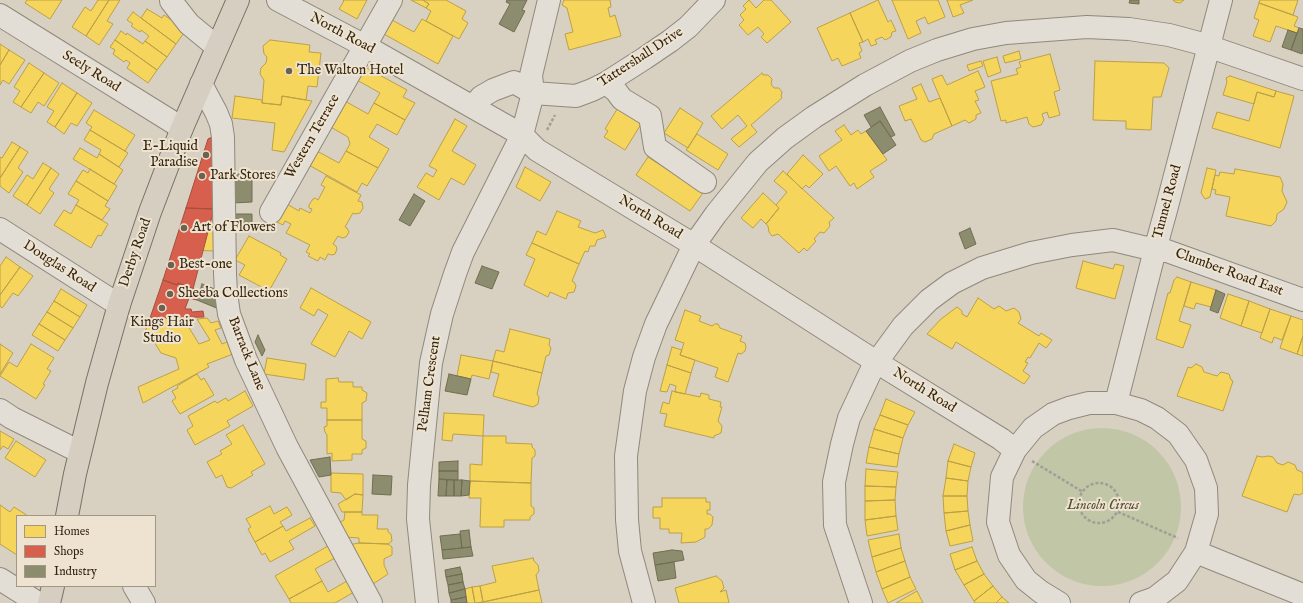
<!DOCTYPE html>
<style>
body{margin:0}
#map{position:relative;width:1303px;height:603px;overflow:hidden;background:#d8d0c0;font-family:"IM FELL English",serif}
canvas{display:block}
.legend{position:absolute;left:16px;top:515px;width:140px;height:72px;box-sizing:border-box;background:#ede3d0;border:1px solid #a39784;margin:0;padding:5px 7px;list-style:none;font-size:12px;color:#352611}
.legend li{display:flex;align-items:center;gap:8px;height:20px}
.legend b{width:20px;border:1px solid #a39784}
</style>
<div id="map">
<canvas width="1303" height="603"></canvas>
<ul class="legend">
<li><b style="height:11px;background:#f6d55c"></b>Homes</li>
<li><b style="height:11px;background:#d6604d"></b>Shops</li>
<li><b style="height:11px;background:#8c8c6e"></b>Industry</li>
</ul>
</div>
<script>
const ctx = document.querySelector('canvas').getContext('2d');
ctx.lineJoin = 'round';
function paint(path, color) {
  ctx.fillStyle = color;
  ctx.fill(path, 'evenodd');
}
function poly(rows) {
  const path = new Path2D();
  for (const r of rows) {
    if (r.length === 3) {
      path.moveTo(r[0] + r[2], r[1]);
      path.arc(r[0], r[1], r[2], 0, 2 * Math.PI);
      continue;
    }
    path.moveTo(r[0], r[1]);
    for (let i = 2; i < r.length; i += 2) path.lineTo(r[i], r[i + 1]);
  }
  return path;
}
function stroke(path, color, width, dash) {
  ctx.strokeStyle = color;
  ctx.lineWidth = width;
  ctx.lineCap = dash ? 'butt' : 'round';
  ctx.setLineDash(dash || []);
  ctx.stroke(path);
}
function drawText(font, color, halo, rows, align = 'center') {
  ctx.font = font + ' "IM FELL English",serif';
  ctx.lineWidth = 4;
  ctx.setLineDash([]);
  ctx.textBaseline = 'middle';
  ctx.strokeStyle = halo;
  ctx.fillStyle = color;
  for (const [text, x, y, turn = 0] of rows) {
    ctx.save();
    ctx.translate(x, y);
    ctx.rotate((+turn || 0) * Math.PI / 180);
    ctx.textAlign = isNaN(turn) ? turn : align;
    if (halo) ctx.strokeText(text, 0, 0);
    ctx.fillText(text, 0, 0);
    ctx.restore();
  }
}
paint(poly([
 [1102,507,79]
]), '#c1c6a7');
const homes = poly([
 [27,0,62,0,50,19,25,3,27,0],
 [98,0,109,0,86,36,72,27,85,7,91,11,98,0],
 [109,0,120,0,107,21,113,24,99,45,86,36,109,0],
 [343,0,367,0,357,19,339,9,344,1,343,0],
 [411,0,423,0,429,4,426,8,411,0],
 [423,0,446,0,466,11,462,19,468,23,459,39,426,21,431,11,426,8,429,4,423,0],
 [564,0,610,0,611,7,608,8,610,17,615,15,621,36,569,50,565,34,573,32,567,8,562,5,564,0],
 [749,0,756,8,764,0,771,0,791,22,767,43,761,37,764,34,758,27,748,35,739,25,744,20,740,15,746,9,743,6,749,0],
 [878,0,888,22,891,20,896,31,892,32,891,37,885,40,882,37,875,40,877,44,871,46,868,39,863,42,850,13,878,0],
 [892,0,938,0,945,17,928,24,925,17,916,21,921,33,908,39,892,0],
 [947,0,973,0,960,5,964,13,953,17,947,0],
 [1173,0,1184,0,1180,3,1175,2,1173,0],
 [1260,0,1298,0,1293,15,1259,3,1260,0],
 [1259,3,1298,17,1294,26,1299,28,1297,33,1276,26,1270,42,1253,36,1259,20,1254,18,1259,3],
 [147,9,162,18,164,15,186,30,176,44,141,18,147,9],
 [133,12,176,44,167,57,145,41,149,36,141,30,140,32,131,26,133,24,127,20,133,12],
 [850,13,863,42,859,43,862,51,859,53,861,58,842,66,838,58,832,61,817,28,850,13],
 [390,19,414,32,422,19,453,36,438,64,382,33,390,19],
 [121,31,126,35,127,33,143,44,145,41,167,57,157,70,115,40,121,31],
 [115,40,157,70,148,83,127,68,130,63,126,60,124,62,113,54,115,50,110,47,115,40],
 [270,40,310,45,309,52,321,53,317,87,308,86,306,100,282,96,281,105,262,103,264,80,260,74,261,68,266,63,267,57,264,54,263,46,270,40],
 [0,44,9,50,0,65,0,44],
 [9,50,25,60,9,84,3,80,0,85,0,65,9,50],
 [1019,51,1021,59,1005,63,1003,56,1019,51],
 [1050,54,1060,90,1054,92,1060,115,1049,118,1047,112,1042,114,1044,120,1041,125,1033,127,1029,124,1027,117,1006,123,1006,120,1001,121,991,81,1018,74,1016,69,1021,67,1019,62,1050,54],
 [997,57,1001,72,988,77,983,61,997,57],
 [981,61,983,66,969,71,967,65,981,61],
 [1095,61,1164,63,1169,68,1161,97,1153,97,1151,130,1126,129,1126,121,1093,120,1095,61],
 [29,63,44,73,21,107,13,102,20,91,14,87,29,63],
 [363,66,407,90,403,97,415,103,405,120,374,103,380,93,355,79,363,66],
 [978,71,985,87,975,91,979,100,975,101,981,113,976,115,976,119,969,123,965,120,952,126,932,79,942,75,947,85,978,71],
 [44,73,59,83,44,106,38,102,31,113,21,107,44,73],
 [762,73,763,75,768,75,772,79,771,84,774,88,779,88,782,92,781,96,782,98,751,125,757,132,739,147,731,139,747,126,738,115,722,129,711,116,762,73],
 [1230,76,1276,91,1274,97,1257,92,1254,104,1223,95,1227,82,1226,78,1230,76],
 [62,83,77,93,55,127,47,122,54,111,47,107,62,83],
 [921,84,929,102,940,98,952,126,934,134,932,139,925,142,921,140,911,119,905,121,899,106,917,99,912,88,921,84],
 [1276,91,1294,96,1280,148,1212,128,1217,112,1249,121,1257,92,1274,97,1276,91],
 [77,93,92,103,77,126,71,123,64,134,55,127,77,93],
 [235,96,262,100,262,103,281,105,282,96,312,101,284,152,272,150,275,123,232,118,235,96],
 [343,100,368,114,374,103,405,120,397,135,377,124,369,137,389,149,378,168,346,151,350,144,348,137,329,126,343,100],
 [619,106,643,121,625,150,604,137,608,131,605,129,619,106],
 [680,108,703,123,688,148,664,133,680,108],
 [94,110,135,135,125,151,90,130,92,127,86,123,94,110],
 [455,119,467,126,452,151,476,165,464,185,451,178,439,200,417,187,426,173,433,177,437,170,429,166,455,119],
 [844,125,851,135,858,130,861,134,866,131,887,160,870,171,874,177,857,189,854,183,850,186,836,166,829,171,819,156,842,140,835,131,844,125],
 [90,130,128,153,119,167,99,154,101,150,84,140,90,130],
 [697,134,728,154,718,170,686,150,697,134],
 [12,142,20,147,0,178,0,157,2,158,12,142],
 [20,147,28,152,18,168,23,172,9,193,0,186,0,178,20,147],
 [80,148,97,158,99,154,123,170,114,184,73,159,80,148],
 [315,150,339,163,346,151,378,168,367,186,362,183,357,192,307,164,315,150],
 [803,155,823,174,809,188,806,185,802,189,787,174,803,155],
 [648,157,703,193,690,211,636,175,648,157],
 [43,163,51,168,27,205,13,196,27,175,33,179,43,163],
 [525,167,551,182,540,201,516,187,525,167],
 [51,168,59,174,49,189,54,193,40,214,27,205,51,168],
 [1207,168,1216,170,1210,197,1205,199,1201,193,1207,168],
 [90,169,117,186,108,201,76,181,83,170,88,173,90,169],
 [1235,169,1280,177,1283,184,1282,191,1287,202,1284,209,1277,214,1276,221,1271,226,1226,216,1230,197,1215,194,1216,190,1212,189,1215,175,1219,176,1220,172,1234,174,1235,169],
 [783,171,834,218,829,222,830,226,824,233,820,232,814,239,816,241,807,251,804,248,799,253,778,234,772,236,769,232,768,226,766,224,779,208,776,205,787,192,774,181,783,171],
 [326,176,361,195,358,201,362,202,363,208,360,213,355,214,353,213,345,227,347,228,349,232,346,237,342,238,338,236,333,244,336,246,337,249,335,254,332,255,328,254,325,260,320,257,318,261,308,256,310,254,306,252,310,245,286,233,291,224,285,221,283,225,271,219,285,203,299,211,300,208,310,213,312,209,309,208,309,205,313,199,315,198,318,200,325,187,321,185,326,176],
 [76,181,108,201,105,206,110,209,102,220,76,205,79,200,68,194,76,181],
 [763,193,779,208,766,224,761,219,753,228,741,218,763,193],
 [76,205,108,224,101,236,98,235,91,248,54,225,64,210,71,214,76,205],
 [189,208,214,209,216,251,186,250,189,208],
 [557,211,581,221,578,227,595,233,603,230,606,237,597,240,595,246,590,246,588,252,585,251,579,264,532,243,537,231,546,235,557,211],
 [249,236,281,253,280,255,287,259,269,291,239,275,245,265,235,260,249,236],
 [532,243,579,264,572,281,574,282,576,286,574,292,568,293,566,299,550,292,548,297,524,285,535,259,526,255,532,243],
 [6,257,20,267,0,295,0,266,6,257],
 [1083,261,1113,269,1115,264,1124,266,1115,299,1076,288,1083,261],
 [20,267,33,276,18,296,13,293,2,308,0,306,0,295,20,267],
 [1177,277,1191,282,1179,321,1191,325,1183,348,1156,339,1168,293,1170,293,1174,280,1177,277],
 [1191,282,1216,290,1211,307,1196,303,1194,309,1184,306,1191,282],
 [311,288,371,322,362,339,349,331,335,357,311,344,328,315,318,309,314,316,300,308,311,288],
 [61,289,87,305,80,317,54,301,61,289],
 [1228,294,1249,301,1241,326,1220,318,1228,294],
 [978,298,994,309,999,306,1006,311,1014,308,1019,312,1021,319,1018,323,1039,336,1041,333,1052,340,1046,348,1039,343,1030,358,1028,357,1025,362,1028,363,1023,371,1030,376,1024,384,956,342,952,349,927,334,941,319,957,307,962,311,962,314,967,317,978,298],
 [54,301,80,317,73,328,47,312,54,301],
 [1249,301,1270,309,1262,333,1241,326,1249,301],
 [1270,309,1291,316,1282,340,1274,337,1272,343,1260,338,1270,309],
 [685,310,701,316,699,321,712,326,715,324,718,324,720,328,742,336,740,341,745,343,746,347,745,351,741,354,738,353,728,382,715,377,718,368,680,355,684,343,675,340,685,310],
 [47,312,73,328,65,340,39,324,47,312],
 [1291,316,1303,320,1303,336,1297,354,1280,348,1291,316],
 [150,318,183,318,199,344,210,340,197,319,207,318,211,323,218,321,221,328,215,330,222,344,227,342,233,354,207,364,209,367,143,403,138,387,179,369,176,358,161,353,153,340,142,341,150,318],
 [39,324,65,340,58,351,32,335,39,324],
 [510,329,550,339,549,345,551,348,549,355,546,356,542,373,493,361,496,350,504,352,510,329],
 [1303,336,1303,356,1297,354,1303,336],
 [0,344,13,353,0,374,0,344],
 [31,344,54,358,47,369,51,371,43,384,45,385,36,399,0,376,9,362,17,367,31,344],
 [672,347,682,350,680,355,695,360,691,373,667,365,672,347],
 [461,355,493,361,489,379,472,375,471,379,457,376,461,355],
 [267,358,306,364,304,380,264,374,267,358],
 [493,361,542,373,537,394,539,397,538,404,533,407,493,396,499,374,491,372,493,361],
 [1196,364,1202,367,1204,372,1217,376,1221,372,1229,374,1231,380,1233,381,1223,411,1177,396,1188,367,1191,368,1196,364],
 [667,365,691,373,685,394,675,392,676,386,670,384,667,392,660,391,667,365],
 [197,374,201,380,204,378,214,395,180,414,172,401,176,398,172,391,178,388,177,386,197,374],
 [338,378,339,382,353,382,353,387,362,387,362,390,367,393,366,401,362,403,362,420,327,420,327,408,321,408,321,402,326,402,326,379,338,378],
 [245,391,253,406,227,421,230,426,195,445,187,430,193,426,188,416,215,401,217,403,226,398,228,401,245,391],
 [672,391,700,397,701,393,709,395,709,399,721,402,720,407,722,407,718,421,722,426,721,433,714,436,714,438,664,426,667,414,660,413,663,402,669,404,672,391],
 [886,399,915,412,908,425,880,415,886,399],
 [444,413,484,415,483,436,453,434,452,441,442,440,444,413],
 [880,415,908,425,903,438,874,429,880,415],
 [327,420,362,420,362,439,366,441,366,448,362,450,362,454,352,454,352,460,332,461,332,453,327,454,327,435,325,432,324,427,327,426,327,420],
 [243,425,265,464,251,472,253,475,231,488,227,487,222,475,216,478,207,462,222,454,220,451,232,444,226,435,243,425],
 [874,429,903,438,899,454,869,447,874,429],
 [0,431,14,439,8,449,3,446,0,450,0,431],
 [483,436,506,436,506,443,532,444,532,447,535,450,535,456,532,458,531,483,470,481,470,464,482,465,483,436],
 [16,441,46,460,35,477,5,458,16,441],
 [954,444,975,453,971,467,948,461,954,444],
 [869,447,899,454,897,467,866,463,869,447],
 [1257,456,1262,457,1268,456,1273,457,1277,463,1283,465,1288,462,1295,465,1297,470,1302,472,1303,474,1303,493,1299,495,1294,494,1287,512,1242,496,1257,456],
 [948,461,971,467,968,481,946,478,948,461],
 [866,469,898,472,896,487,865,486,866,469],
 [331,473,363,474,363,495,355,494,346,500,341,493,331,492,331,473],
 [946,478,968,481,967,496,943,496,946,478],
 [470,481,531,483,531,506,534,508,534,514,530,517,530,520,504,520,504,527,480,527,481,498,469,498,470,481],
 [865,486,896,487,895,500,865,501,865,486],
 [355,494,363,495,362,512,342,512,338,504,355,494],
 [943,496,967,496,968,511,944,513,943,496],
 [662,498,706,498,706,502,710,502,710,510,707,510,707,514,710,514,713,517,712,525,708,529,705,529,705,537,696,542,681,543,682,533,669,533,669,529,660,529,660,518,653,518,653,507,662,507,662,498],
 [895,500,896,516,865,520,865,501,895,500],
 [0,505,10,512,14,507,28,516,17,516,17,555,0,544,0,505],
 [270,506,274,514,287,507,292,515,280,522,283,526,255,542,248,529,251,527,246,519,270,506],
 [968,511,970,525,946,531,944,513,968,511],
 [345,512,362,512,362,515,378,515,377,529,388,529,388,532,391,534,392,541,388,544,359,543,359,538,344,537,337,524,344,520,345,512],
 [896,516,898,530,867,536,865,520,896,516],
 [310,518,315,526,289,541,294,549,270,562,265,553,262,555,255,542,283,526,286,531,310,518],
 [970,525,973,541,950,546,946,531,970,525],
 [899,534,901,548,872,557,868,540,899,534],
 [359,543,388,544,392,547,392,555,384,559,384,565,388,574,370,586,348,545,359,543],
 [328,546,335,558,315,569,322,581,289,599,275,576,328,546],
 [972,547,977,561,955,570,950,554,972,547],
 [901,548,905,561,876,572,872,557,901,548],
 [533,558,534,561,538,565,539,571,536,575,539,590,483,602,480,586,496,582,492,566,533,558],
 [905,561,910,577,882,589,876,572,905,561],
 [977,561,984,574,964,585,955,570,977,561],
 [984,574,993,586,974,601,964,585,984,574],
 [716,576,722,581,724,588,720,592,726,590,729,603,679,603,675,588,716,576],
 [910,577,916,589,888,603,882,589,910,577],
 [322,581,328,592,347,581,354,592,335,603,291,603,289,599,322,581],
 [480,586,483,602,475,603,472,587,480,586],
 [993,586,1002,597,996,603,975,603,974,601,993,586],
 [472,587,475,603,467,603,465,589,472,587],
 [539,590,542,603,476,603,483,602,539,590],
 [917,591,923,603,896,603,917,591],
 [1002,597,1009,603,996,603,1002,597]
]);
paint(homes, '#f6d55c');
stroke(homes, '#bca046', 1);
const shops = poly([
 [210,138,212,138,214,209,186,208,208,139,210,138],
 [186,208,214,209,193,289,178,283,177,285,163,280,186,208],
 [163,280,177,285,178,283,200,291,197,300,189,298,185,309,191,309,192,312,203,311,204,317,150,318,163,280]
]);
paint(shops, '#d6604d');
stroke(shops, '#a64f3b', 1);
const industry = poly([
 [507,0,527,0,522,10,525,11,514,32,499,24,510,4,506,2,507,0],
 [1130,0,1139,0,1139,4,1129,3,1130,0],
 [1299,28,1303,29,1303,50,1302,54,1291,50,1299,28],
 [1288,30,1297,33,1291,50,1282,47,1288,30],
 [880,107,895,135,891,137,880,121,871,127,864,115,880,107],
 [880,121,896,145,883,154,866,131,880,121],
 [229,174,252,174,252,202,233,203,229,174],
 [414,194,425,201,410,226,399,220,414,194],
 [235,214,252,214,252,223,235,222,235,214],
 [970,228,976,244,965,249,959,233,970,228],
 [482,266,499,272,492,289,475,283,482,266],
 [202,284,217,290,219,309,197,300,202,284],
 [1216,290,1225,294,1218,313,1210,310,1216,290],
 [258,335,265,350,262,356,255,342,258,335],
 [449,374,471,379,467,395,445,391,449,374],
 [330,457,331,475,319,477,310,460,330,457],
 [458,461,458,471,439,471,439,462,458,461],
 [439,471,458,471,458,480,439,479,439,471],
 [373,475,392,476,391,495,372,494,373,475],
 [439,479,447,480,446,496,438,496,439,479],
 [447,480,454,480,454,496,446,496,447,480],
 [454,480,462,480,461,496,454,496,454,480],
 [462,480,470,481,469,495,461,496,462,480],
 [469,530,471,547,462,548,460,531,469,530],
 [460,534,462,548,442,550,440,536,460,534],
 [471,547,473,556,443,559,442,550,471,547],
 [672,550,682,551,684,560,655,565,653,553,672,550],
 [674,562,676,578,658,581,655,565,674,562],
 [460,567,462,574,446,577,445,570,460,567],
 [462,574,463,582,448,585,446,577,462,574],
 [463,582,465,589,449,593,448,585,463,582],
 [465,589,466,597,451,600,449,593,465,589],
 [466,597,467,603,451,603,451,600,466,597]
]);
paint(industry, '#8c8c6e');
stroke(industry, '#726d52', 1);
const minor = poly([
 [171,0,171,1,189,24,217,47],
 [278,0,365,46,522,135,537,150,694,245,878,363,1001,439,1015,450],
 [0,15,182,128],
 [606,83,616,91,622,99,650,116,655,147,705,182],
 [201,84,216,112,221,124,223,137,225,274,226,293,229,314,246,360,287,447,371,603],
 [473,107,481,97,493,90,514,82,533,93,576,96,592,90,606,83,645,58,670,41,688,27,714,0],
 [271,212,391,0],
 [0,229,119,305],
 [1116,403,1155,250,1166,210,1221,0],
 [0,410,12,418,80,452],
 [1196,552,1303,595],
 [0,579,38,603],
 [134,586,144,603],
 [427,603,418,519,419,485,431,363,442,314,455,274,463,252,522,135,533,93,531,75,549,0],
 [644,603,630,551,627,520,626,456,635,391,644,357,656,324,694,245,716,214,758,162,785,138,814,117,865,85,910,61,937,50,973,39,1006,33,1087,27,1129,29,1169,35,1199,43,1303,79],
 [861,603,835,525,834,482,842,444,849,418,871,371,884,352,903,326,929,300,952,283,982,268,1031,253,1072,245,1113,240,1155,250,1167,251,1303,300],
 [1059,603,1041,592,1026,580,1009,555,998,522,1002,477,1015,450,1033,428,1053,414,1069,408,1089,403,1116,403,1141,410,1157,418,1178,434,1196,460,1206,488,1207,514,1196,552,1177,581,1155,598,1141,603]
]);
const major = poly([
 [67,516,75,474,97,383,119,305,150,212,182,128,238,0],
 [49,603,53,586]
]);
stroke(minor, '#8f897d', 24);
stroke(major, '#787166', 24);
stroke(poly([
 [547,130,555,115],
 [1032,461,1083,492],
 [1099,503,20],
 [1118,512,1178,538]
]), '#a29e96', 2.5, [3, 2]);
stroke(minor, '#e2ded5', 22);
stroke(major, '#d6cec1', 22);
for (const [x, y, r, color] of [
 [289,71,4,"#6e624e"],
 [206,155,4,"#6e624e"],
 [202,176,4,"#6e624e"],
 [184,228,4,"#6e624e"],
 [171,265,4,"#6e624e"],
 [170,294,4,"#6e624e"],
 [162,308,4,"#6e624e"]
]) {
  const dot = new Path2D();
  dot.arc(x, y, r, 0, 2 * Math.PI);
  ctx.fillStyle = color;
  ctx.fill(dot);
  stroke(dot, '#ede3d0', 1.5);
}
drawText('14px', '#352611', '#ede3d0', [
 ["North Road",342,34,28],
 ["Tattershall Drive",641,58,-33],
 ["Seely Road",91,72,32],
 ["Western Terrace",313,137,-60],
 ["Tunnel Road",1168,202,-75],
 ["North Road",650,218,31],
 ["Derby Road",136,253,-71],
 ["Douglas Road",59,267,33],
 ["Clumber Road East",1229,273,20],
 ["Barrack Lane",246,354,68],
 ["Pelham Crescent",430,384,-82],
 ["North Road",924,391,32]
]);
drawText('14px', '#352611', '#ede3d0', [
 ["The Walton Hotel",297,71],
 ["E-Liquid",198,147,"right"],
 ["Paradise",198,163,"right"],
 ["Park Stores",210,176],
 ["Art of Flowers",192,228],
 ["Best-one",179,265],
 ["Sheeba Collections",178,294],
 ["Kings Hair",162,323,"center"],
 ["Studio",162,339,"center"]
], 'left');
drawText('italic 14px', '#534c31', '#ede3d0', [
 ["Lincoln Circus",1103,506]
]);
</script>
